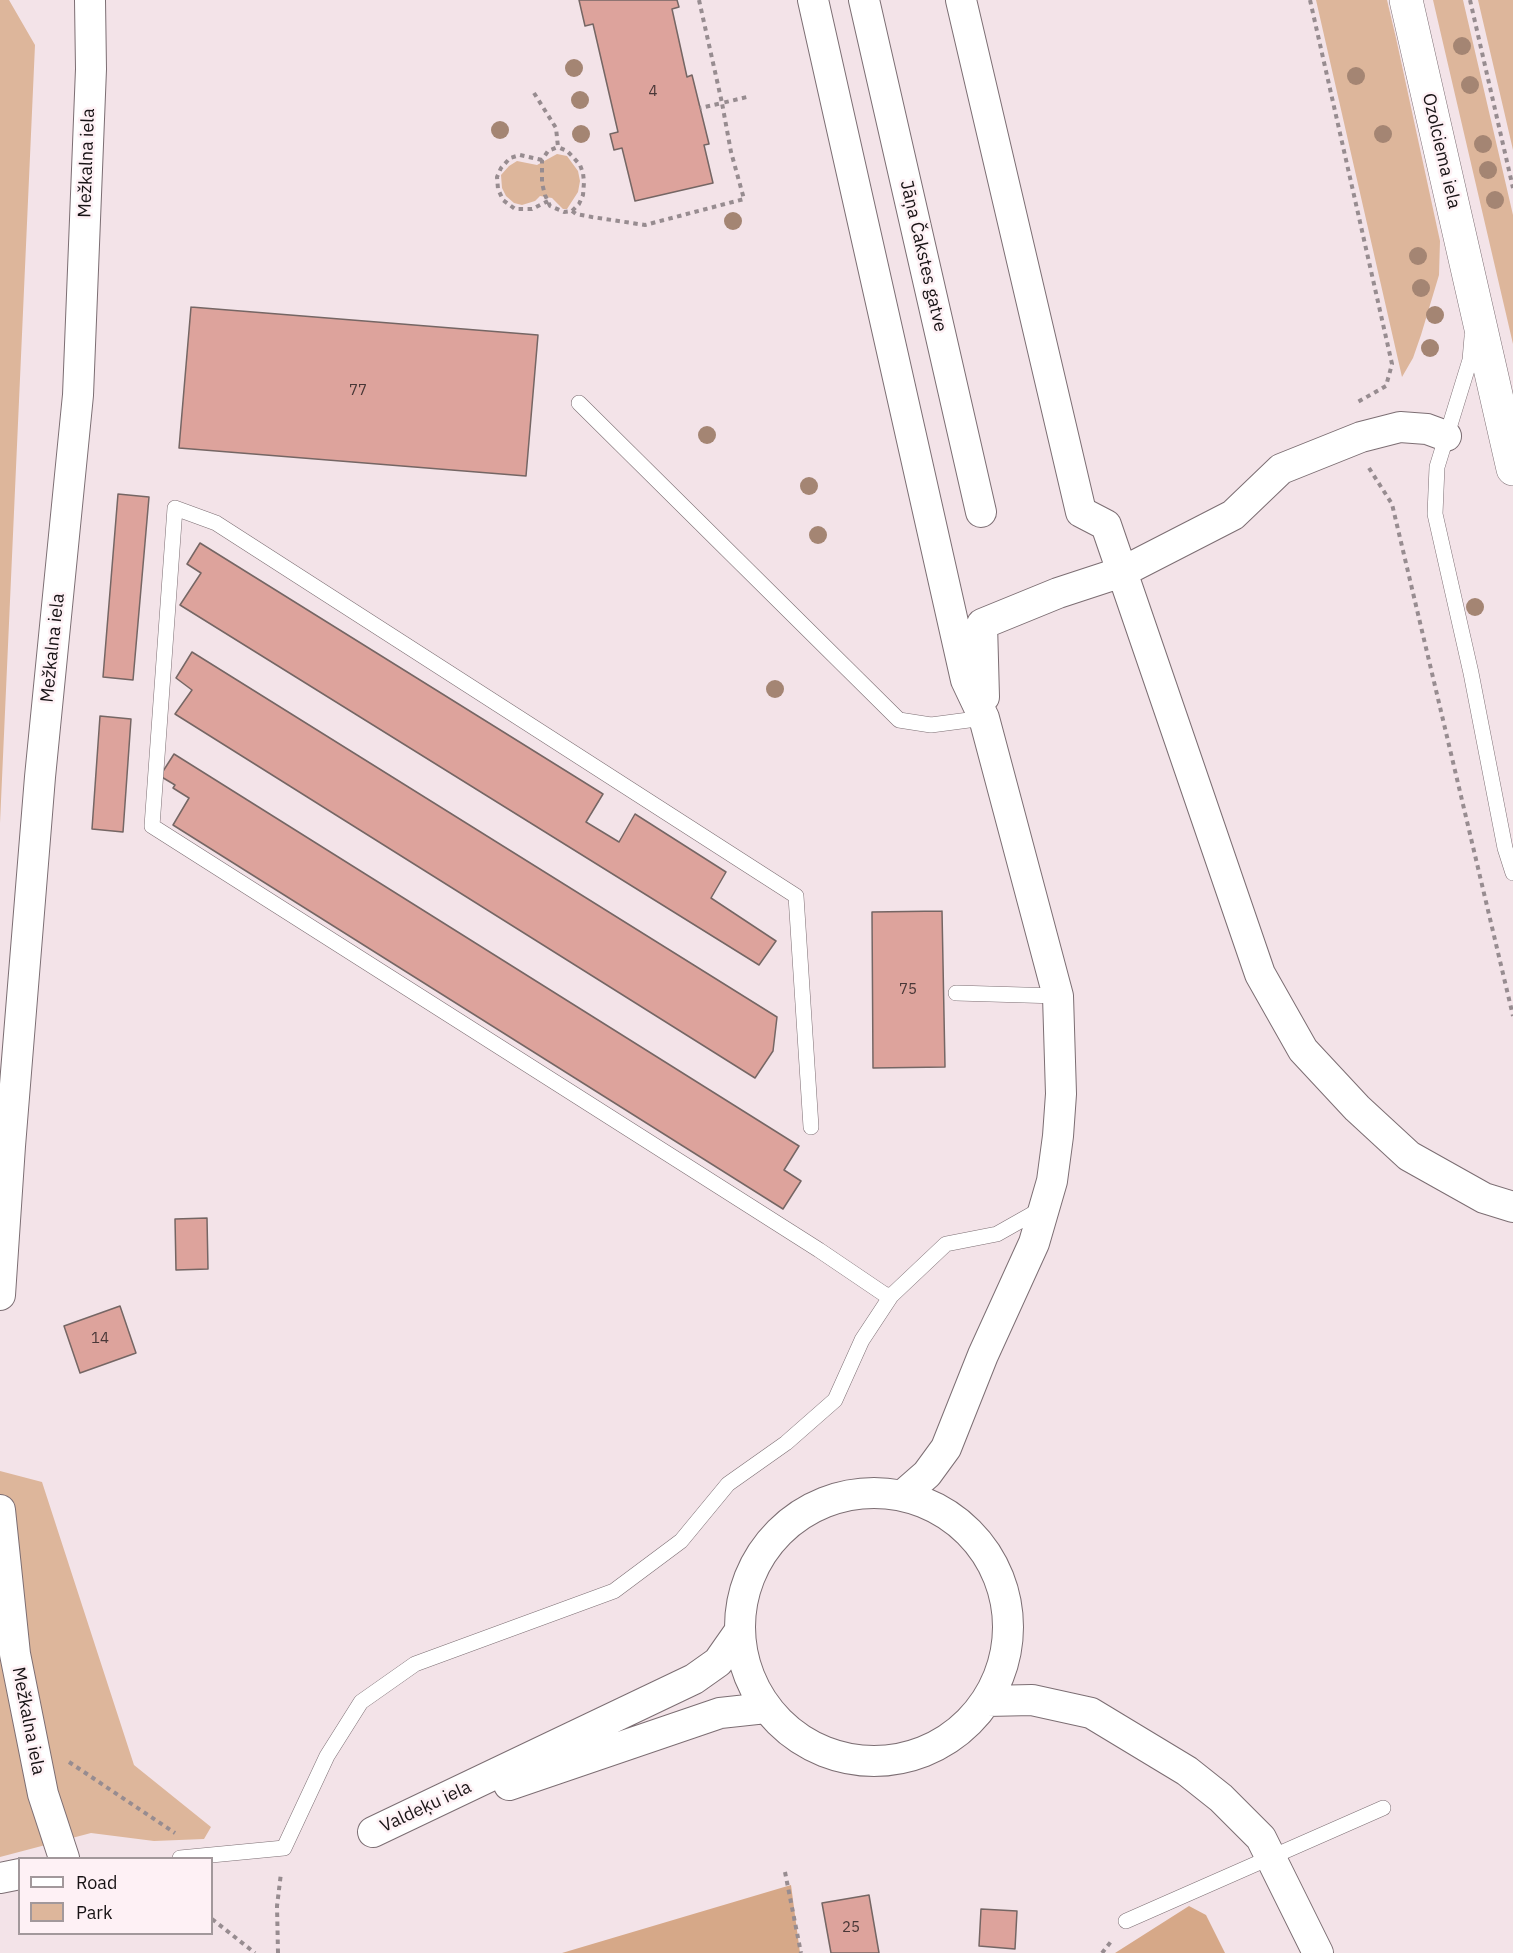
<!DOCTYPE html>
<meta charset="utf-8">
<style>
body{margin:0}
#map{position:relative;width:1513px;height:1953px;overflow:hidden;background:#f3e3e8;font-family:"IBM Plex Sans",sans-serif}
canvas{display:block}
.legend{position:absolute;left:18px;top:1857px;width:195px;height:78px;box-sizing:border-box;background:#fef1f5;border:2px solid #a2989b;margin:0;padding:8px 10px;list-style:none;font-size:18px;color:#181315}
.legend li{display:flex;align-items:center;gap:12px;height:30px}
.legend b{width:30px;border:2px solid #a2989b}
</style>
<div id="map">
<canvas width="1513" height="1953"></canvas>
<ul class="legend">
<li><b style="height:8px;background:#fff"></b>Road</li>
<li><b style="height:16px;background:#ddb69b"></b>Park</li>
</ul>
</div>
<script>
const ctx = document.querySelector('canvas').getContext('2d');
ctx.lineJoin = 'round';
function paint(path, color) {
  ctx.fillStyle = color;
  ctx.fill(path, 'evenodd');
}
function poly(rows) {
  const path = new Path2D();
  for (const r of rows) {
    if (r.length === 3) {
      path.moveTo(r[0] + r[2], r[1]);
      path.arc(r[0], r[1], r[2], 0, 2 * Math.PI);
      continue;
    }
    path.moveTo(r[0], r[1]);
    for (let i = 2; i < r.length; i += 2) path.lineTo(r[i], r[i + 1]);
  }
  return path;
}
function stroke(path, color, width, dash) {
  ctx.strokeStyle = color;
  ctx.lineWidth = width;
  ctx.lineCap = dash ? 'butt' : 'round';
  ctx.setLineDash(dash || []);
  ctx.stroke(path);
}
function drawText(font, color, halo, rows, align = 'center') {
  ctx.font = font + ' "IBM Plex Sans",sans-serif';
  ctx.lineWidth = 5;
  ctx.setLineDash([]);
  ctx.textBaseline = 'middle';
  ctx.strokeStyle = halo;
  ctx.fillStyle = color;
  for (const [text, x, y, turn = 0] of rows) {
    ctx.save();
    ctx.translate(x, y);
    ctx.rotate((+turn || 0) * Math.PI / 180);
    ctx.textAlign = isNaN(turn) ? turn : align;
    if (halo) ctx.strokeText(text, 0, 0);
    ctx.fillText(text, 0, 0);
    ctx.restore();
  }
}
paint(poly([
 [0,0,9,0,35,45,0,823],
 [1316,0,1387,0,1396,38,1440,241,1439,275,1421,335,1413,358,1402,377],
 [1433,0,1463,0,1513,215,1513,344],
 [1478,0,1513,0,1513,150,1504,111],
 [557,154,567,156,578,171,580,181,578,192,567,209,563,209,552,198,540,196,535,201,522,205,514,203,506,196,502,188,501,175,509,166,517,161,537,165],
 [0,1471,42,1482,134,1765,211,1827,204,1839,154,1841,91,1833,0,1857]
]), '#ddb69b');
paint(poly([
 [791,1885,800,1953,562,1953],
 [1189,1906,1206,1915,1225,1953,1115,1953]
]), '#d6a888');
const building = poly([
 [579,0,677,0,679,7,672,9,687,77,692,75,709,144,704,145,713,183,635,201,622,148,614,150,610,134,618,132,593,24,585,26,579,0],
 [191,307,538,335,526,476,179,448,191,307],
 [118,494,149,497,133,680,103,677,118,494],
 [200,543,603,794,586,822,619,842,635,814,726,872,711,898,776,941,759,965,180,605,201,573,187,564,200,543],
 [192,652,777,1017,773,1051,755,1078,175,714,192,690,176,678,192,652],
 [100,716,131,719,123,832,92,829,100,716],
 [174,754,799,1146,784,1170,801,1181,783,1209,173,825,189,798,173,788,175,785,160,776,174,754],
 [942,911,945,1067,873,1068,872,912,942,911],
 [207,1218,208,1269,176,1270,175,1219,207,1218],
 [120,1306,136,1353,80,1373,64,1326,120,1306],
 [869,1895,879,1953,831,1953,822,1903,869,1895],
 [981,1909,1017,1911,1015,1949,979,1946,981,1909]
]);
paint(building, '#dda39c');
stroke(building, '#756664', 1.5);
const service = poly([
 [1472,337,1470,360,1437,467,1435,514,1471,673,1505,848,1513,873],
 [579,403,899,720,931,725,984,718],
 [956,993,1058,996],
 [811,1127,796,896,216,523,175,508,152,826,819,1250,884,1294,891,1296],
 [180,1858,284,1848,327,1756,361,1702,415,1664,614,1591,681,1541,728,1484,786,1443,835,1400,862,1340,891,1296,946,1244,997,1234,1043,1208],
 [1126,1921,1383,1808]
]);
const minor = poly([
 [813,0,966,680,984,718,1058,996,1061,1094,1058,1136,1052,1181,1034,1243,983,1355,946,1448,927,1474,903,1495],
 [864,0,981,512],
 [961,0,1081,512,1106,525,1260,974,1303,1050,1357,1108,1409,1156,1484,1198,1513,1207],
 [984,697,982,624,1058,593,1122,572,1233,515,1281,469,1361,437,1400,427,1427,429,1446,436],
 [0,1295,10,1146,40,777,78,395,91,69,90,0],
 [874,1627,134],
 [0,1510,15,1654,43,1794,64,1858],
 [987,1701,1032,1700,1091,1713,1187,1771,1221,1798,1261,1838,1318,1953],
 [509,1785,720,1713,766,1708],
 [373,1832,694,1679,718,1662,739,1632],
 [0,1878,20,1874]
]);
const tertiary = poly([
 [1406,0,1513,469]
]);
stroke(service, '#7c6e73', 16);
stroke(minor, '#7c6e73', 32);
stroke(tertiary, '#7c6e73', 34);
stroke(poly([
 [699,0,722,103,747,97],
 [1310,0,1392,364,1386,386,1356,403],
 [1470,0,1513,188],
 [534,93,556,128,558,147,548,151,542,160,542,183,545,195,550,206,564,212,572,211,579,204,583,195,584,182,583,173,580,165,573,157,567,151,558,147],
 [542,160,520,155,510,158,501,168,497,177,498,189,503,200,515,209,532,209,548,201],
 [572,211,576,214,592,217,645,225,744,199,731,152,722,103,700,108],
 [1369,468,1392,504,1513,1016],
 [69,1762,175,1833],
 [785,1872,801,1953],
 [212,1919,255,1953],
 [278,1953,277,1906,281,1873],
 [1102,1953,1113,1939]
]), '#978c90', 4, [4.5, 4.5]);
stroke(service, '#fff', 15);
stroke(minor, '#fff', 30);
stroke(tertiary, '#fff', 33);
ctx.fillStyle = '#a48573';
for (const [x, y] of [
 [1462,46],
 [574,68],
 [1356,76],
 [1470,85],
 [580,100],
 [500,130],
 [581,134],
 [1383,134],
 [1483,144],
 [1488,170],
 [1495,200],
 [733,221],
 [1418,256],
 [1421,288],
 [1435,315],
 [1430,348],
 [707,435],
 [809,486],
 [818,535],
 [1475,607],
 [775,689]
]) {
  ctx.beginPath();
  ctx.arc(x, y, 9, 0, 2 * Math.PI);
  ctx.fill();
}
drawText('15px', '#493737', null, [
 ["4",653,92],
 ["77",358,391],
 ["75",908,990],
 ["14",100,1339],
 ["25",851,1928]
]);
drawText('18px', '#181315', '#fef1f5', [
 ["Ozolciema iela",1441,151,77],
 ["Mežkalna iela",87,163,-88],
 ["Jāņa Čakstes gatve",923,256,77],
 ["Mežkalna iela",53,648,-84],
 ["Mežkalna iela",28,1721,79],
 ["Valdeķu iela",426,1807,-25]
]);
</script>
